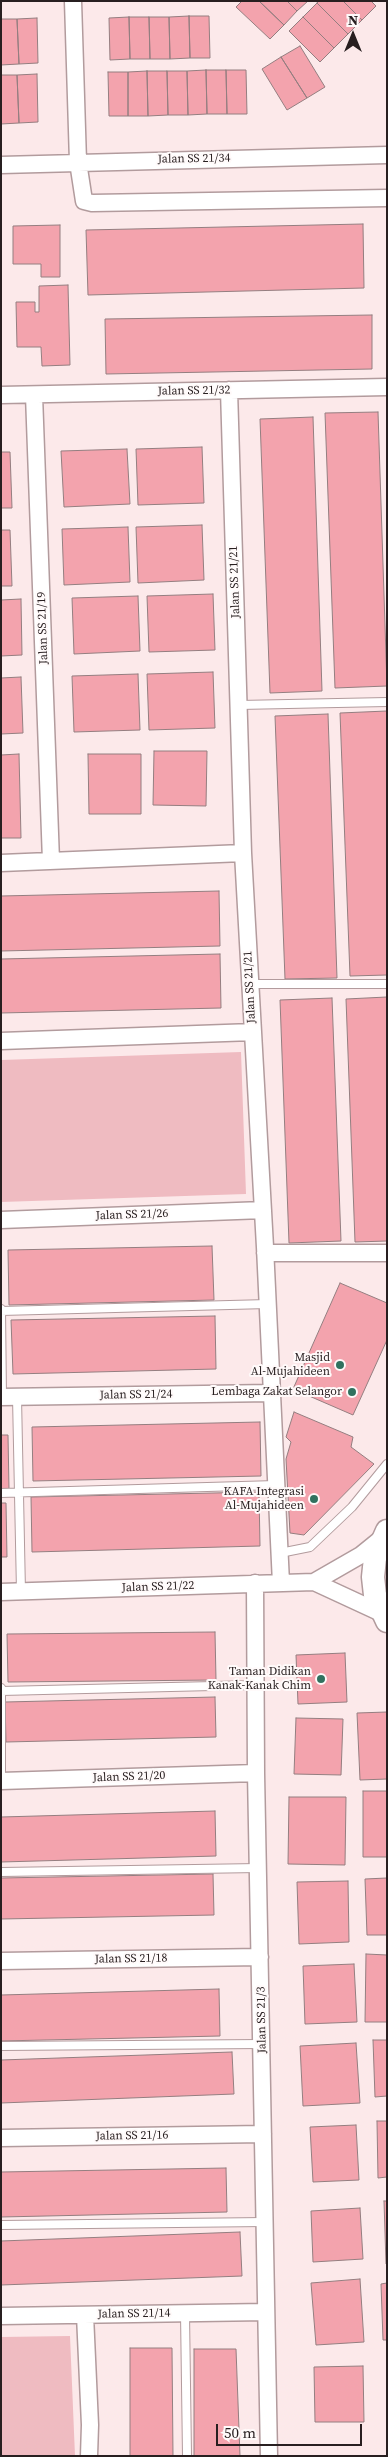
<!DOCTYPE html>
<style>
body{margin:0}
#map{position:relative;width:388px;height:2457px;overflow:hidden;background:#fce9ea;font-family:"Source Serif 4",serif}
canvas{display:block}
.frame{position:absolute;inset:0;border:2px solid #281f20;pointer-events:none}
.north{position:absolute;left:328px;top:10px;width:50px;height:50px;-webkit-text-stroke:4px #fffafa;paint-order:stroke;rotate:0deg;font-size:14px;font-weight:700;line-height:20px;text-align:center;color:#281f20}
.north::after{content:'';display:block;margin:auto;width:18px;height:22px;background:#281f20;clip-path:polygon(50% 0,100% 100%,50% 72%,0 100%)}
.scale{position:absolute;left:216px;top:2424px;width:146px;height:22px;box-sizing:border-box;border:2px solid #281f20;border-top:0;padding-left:6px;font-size:15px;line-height:18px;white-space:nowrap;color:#281f20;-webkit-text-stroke:4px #fffafa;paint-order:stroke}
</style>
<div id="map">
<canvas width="388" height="2457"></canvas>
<div class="frame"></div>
<div class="north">N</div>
<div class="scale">50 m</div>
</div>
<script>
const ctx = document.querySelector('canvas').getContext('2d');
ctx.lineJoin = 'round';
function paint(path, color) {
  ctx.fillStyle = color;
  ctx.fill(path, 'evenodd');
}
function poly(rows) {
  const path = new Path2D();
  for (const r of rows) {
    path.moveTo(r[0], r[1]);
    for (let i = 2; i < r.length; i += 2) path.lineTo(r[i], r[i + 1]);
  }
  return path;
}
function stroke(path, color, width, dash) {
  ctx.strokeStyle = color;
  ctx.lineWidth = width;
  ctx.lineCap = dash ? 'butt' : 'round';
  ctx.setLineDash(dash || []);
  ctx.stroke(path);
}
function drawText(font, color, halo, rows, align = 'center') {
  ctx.font = font + ' "Source Serif 4",serif';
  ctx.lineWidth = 4;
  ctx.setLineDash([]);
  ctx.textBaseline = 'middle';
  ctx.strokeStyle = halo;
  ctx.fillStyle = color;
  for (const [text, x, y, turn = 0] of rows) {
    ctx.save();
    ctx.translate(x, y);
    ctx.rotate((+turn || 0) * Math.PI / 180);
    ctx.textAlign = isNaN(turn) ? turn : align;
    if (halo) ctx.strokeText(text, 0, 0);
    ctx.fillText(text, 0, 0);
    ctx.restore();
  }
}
paint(poly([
 [241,1052,246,1194,1,1202,1,1060],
 [70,2336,75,2456,1,2456,1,2337]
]), '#efbbc1');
const building = poly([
 [242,1,259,1,284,25,270,39,236,7,242,1],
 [259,1,287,1,297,11,284,25,259,1],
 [287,1,308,1,297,11,287,1],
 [319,1,343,1,362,20,348,34,317,3,319,1],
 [343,1,371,1,376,6,362,20,343,1],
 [317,3,348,34,334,48,303,17,317,3],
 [189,16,209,16,210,58,190,58,189,16],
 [189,16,190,58,170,59,169,17,189,16],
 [129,17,130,59,110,60,109,18,129,17],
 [129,17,149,17,150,59,130,59,129,17],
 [149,17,169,17,170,59,150,59,149,17],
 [303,17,334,48,320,62,289,31,303,17],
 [37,18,38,63,19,64,17,19,37,18],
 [1,19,17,19,19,64,1,65,1,19],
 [300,46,325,87,307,98,281,57,300,46],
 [281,57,307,98,287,110,262,69,281,57],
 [206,70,226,70,227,114,207,114,206,70],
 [206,70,207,114,188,115,187,71,206,70],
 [226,70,246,70,247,114,227,114,226,70],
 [147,71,167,71,168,115,148,116,147,71],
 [147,71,148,116,128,116,128,72,147,71],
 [167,71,187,71,188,115,168,115,167,71],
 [108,72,128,72,128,116,109,116,108,72],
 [37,74,38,122,19,123,17,75,37,74],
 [1,75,17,75,19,123,1,124,1,75],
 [363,224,364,288,88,295,86,230,363,224],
 [60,225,60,277,41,277,41,264,13,264,13,226,60,225],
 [68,285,70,365,42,366,41,347,17,347,16,302,35,302,35,312,39,312,39,286,68,285],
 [372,315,372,369,106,374,105,319,372,315],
 [378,412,387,686,335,688,325,413,378,412],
 [313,417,322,691,270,693,260,419,313,417],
 [202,447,204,503,138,505,136,449,202,447],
 [127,449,130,504,64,507,61,451,127,449],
 [1,452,10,452,12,508,1,508,1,452],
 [202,525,204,580,138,583,136,527,202,525],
 [128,527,130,582,64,585,62,529,128,527],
 [1,530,10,530,12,586,1,586,1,530],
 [213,594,215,650,149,652,147,596,213,594],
 [138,596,140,651,74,654,72,598,138,596],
 [21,599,22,655,1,656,1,600,21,599],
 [213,672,215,728,149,730,147,674,213,672],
 [138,674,140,730,74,732,72,676,138,674],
 [21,677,23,733,1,734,1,678,21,677],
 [387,711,387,975,350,976,340,713,387,711],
 [328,714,337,978,285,979,275,716,328,714],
 [154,751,207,751,206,806,153,805,154,751],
 [19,754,21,838,1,838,1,755,19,754],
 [88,754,141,754,141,814,89,814,88,754],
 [219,891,220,946,1,951,1,896,219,891],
 [220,954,221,1008,1,1013,1,959,220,954],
 [387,997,387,1241,355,1242,346,999,387,997],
 [332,998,341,1241,289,1243,280,1000,332,998],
 [212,1246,214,1300,9,1305,8,1250,212,1246],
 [340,1283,387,1303,387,1340,353,1415,293,1389,340,1283],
 [215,1316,216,1369,13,1374,11,1320,215,1316],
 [294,1412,353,1437,351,1447,374,1464,304,1535,290,1533,286,1459,291,1442,286,1437,294,1412],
 [260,1422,261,1476,33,1481,32,1427,260,1422],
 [1,1435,8,1435,9,1489,1,1489,1,1435],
 [259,1492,260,1546,32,1552,31,1497,259,1492],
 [1,1503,6,1503,7,1557,1,1557,1,1503],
 [215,1632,216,1680,8,1682,7,1634,215,1632],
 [345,1653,347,1702,298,1704,296,1655,345,1653],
 [215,1697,216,1737,6,1742,5,1702,215,1697],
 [387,1712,387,1779,360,1780,357,1713,387,1712],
 [296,1718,343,1719,341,1775,294,1774,296,1718],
 [363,1791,387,1791,387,1857,363,1857,363,1791],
 [289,1797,346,1797,345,1865,288,1864,289,1797],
 [215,1811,216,1856,1,1862,1,1817,215,1811],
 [213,1874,214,1915,1,1919,1,1878,213,1874],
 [387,1878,387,1935,367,1935,365,1879,387,1878],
 [348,1881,349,1942,299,1944,297,1882,348,1881],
 [366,1954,387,1955,387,2022,365,2022,366,1954],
 [354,1964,357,2022,305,2024,303,1966,354,1964],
 [219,1989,220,2036,1,2041,1,1995,219,1989],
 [373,2040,387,2040,387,2096,375,2097,373,2040],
 [356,2043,360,2103,303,2106,300,2046,356,2043],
 [232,2052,234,2094,1,2103,1,2060,232,2052],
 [377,2121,387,2121,387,2177,378,2178,377,2121],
 [356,2125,359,2180,313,2182,310,2127,356,2125],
 [226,2168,227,2212,1,2217,1,2172,226,2168],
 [384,2201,387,2201,387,2264,386,2264,384,2201],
 [360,2208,363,2259,313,2262,311,2211,360,2208],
 [240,2232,242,2276,1,2285,1,2241,240,2232],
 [360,2279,364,2342,316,2345,311,2283,360,2279],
 [387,2283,387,2340,383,2340,381,2284,387,2283],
 [130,2348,172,2348,173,2456,130,2456,130,2348],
 [194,2349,236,2349,240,2456,194,2456,194,2349],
 [363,2366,364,2422,315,2422,314,2367,363,2366]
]);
paint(building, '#f3a3ad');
stroke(building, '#947e80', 1);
const lane = poly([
 [239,705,387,702],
 [250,984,387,984],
 [1,1309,2,1397],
 [1,1311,268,1304],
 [17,1397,21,1592],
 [1,1493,276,1485],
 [280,1553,310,1547,352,1507,387,1464],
 [1,1688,1,1781],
 [1,1691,256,1685],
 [1,1872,259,1868],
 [1,2046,262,2044],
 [1,2225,265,2222],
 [185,2313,187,2456]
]);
const street = poly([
 [73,1,78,162,84,201,92,203,387,198],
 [1,165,387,155],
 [229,390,243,853,265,1247,281,1583],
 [1,395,387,387],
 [34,395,51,861],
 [1,863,243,853],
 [1,1041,253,1032],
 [1,1220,263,1210],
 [265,1253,387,1253],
 [1,1397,271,1393],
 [314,1582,361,1555,382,1538],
 [255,1583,256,1773,269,2456],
 [1,1592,314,1582,381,1613],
 [1,1781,256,1773],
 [1,1961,260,1957],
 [1,2138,263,2134],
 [85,2315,90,2425,89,2456],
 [1,2316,266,2312]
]);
const secondary = poly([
 [387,1531,375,1558,373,1577,375,1595,387,1621]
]);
stroke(lane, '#b29b9d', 10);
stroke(street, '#b29b9d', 19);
stroke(secondary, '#b29b9d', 25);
stroke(lane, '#fff', 8);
stroke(street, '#fff', 16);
stroke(secondary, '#fff', 22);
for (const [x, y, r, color] of [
 [340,1365,5,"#31715f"],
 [352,1392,5,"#31715f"],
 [314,1499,5,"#31715f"],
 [321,1679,5,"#31715f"]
]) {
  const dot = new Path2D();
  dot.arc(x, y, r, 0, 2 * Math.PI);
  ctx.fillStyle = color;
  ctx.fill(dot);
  stroke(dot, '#fffafa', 2);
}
drawText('12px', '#281f20', '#fffafa', [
 ["Jalan SS 21/34",194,159,-1],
 ["Jalan SS 21/32",194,391,-1],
 ["Jalan SS 21/21",235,582,-92],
 ["Jalan SS 21/19",43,628,-92],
 ["Jalan SS 21/21",250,987,-93],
 ["Jalan SS 21/26",132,1215,-2],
 ["Jalan SS 21/24",136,1395,-1],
 ["Jalan SS 21/22",158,1587,-2],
 ["Jalan SS 21/20",129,1777,-2],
 ["Jalan SS 21/18",131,1959,-1],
 ["Jalan SS 21/3",262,2020,-91],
 ["Jalan SS 21/16",132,2136,-1],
 ["Jalan SS 21/14",134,2314,-1]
]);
drawText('12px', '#281f20', '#fffafa', [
 ["Masjid",330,1358],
 ["Al-Mujahideen",330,1372],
 ["Lembaga Zakat Selangor",342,1392],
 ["KAFA Integrasi",304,1492],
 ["Al-Mujahideen",304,1506],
 ["Taman Didikan",311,1672],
 ["Kanak-Kanak Chim",311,1686]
], 'right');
</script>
